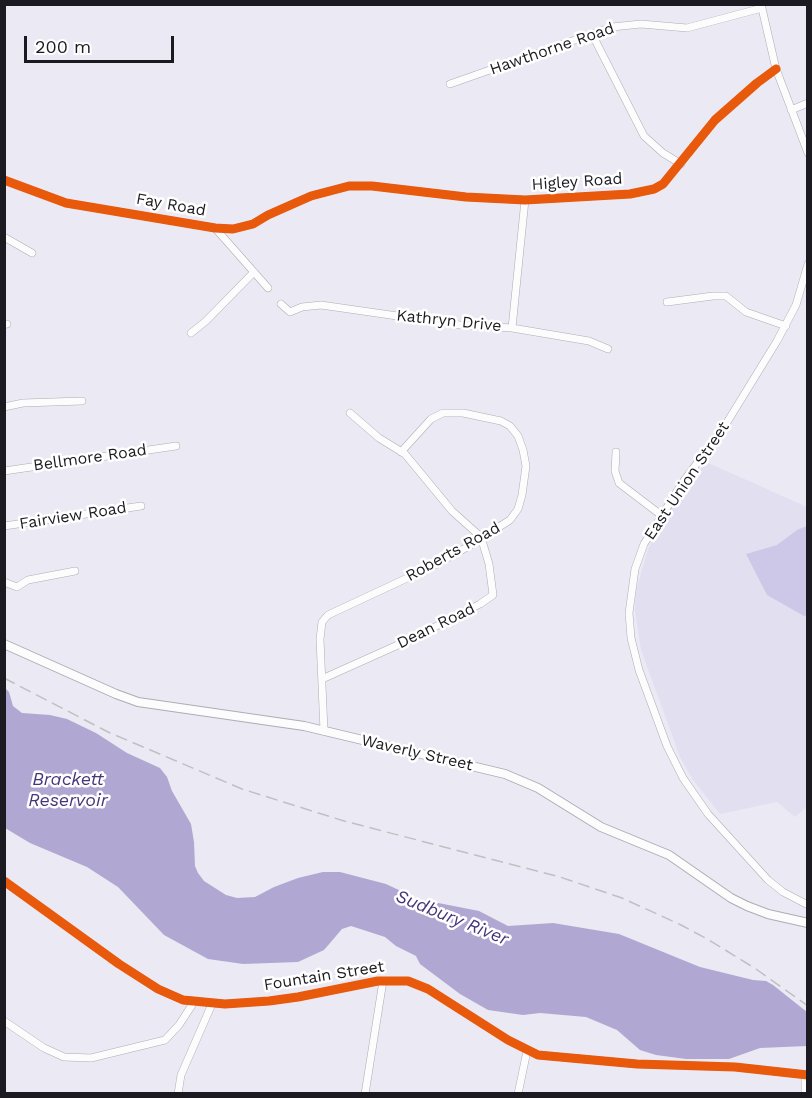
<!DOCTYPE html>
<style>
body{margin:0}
#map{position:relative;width:812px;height:1098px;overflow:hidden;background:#ebe9f3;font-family:"Work Sans",sans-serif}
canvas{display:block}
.frame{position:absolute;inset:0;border:6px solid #1b1a20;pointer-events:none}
.scale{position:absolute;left:24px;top:36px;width:150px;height:27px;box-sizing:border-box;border:3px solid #1b1a20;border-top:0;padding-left:8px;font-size:18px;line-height:21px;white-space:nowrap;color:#1b1a20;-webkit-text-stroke:4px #fff;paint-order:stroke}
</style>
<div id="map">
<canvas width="812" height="1098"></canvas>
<div class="frame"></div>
<div class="scale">200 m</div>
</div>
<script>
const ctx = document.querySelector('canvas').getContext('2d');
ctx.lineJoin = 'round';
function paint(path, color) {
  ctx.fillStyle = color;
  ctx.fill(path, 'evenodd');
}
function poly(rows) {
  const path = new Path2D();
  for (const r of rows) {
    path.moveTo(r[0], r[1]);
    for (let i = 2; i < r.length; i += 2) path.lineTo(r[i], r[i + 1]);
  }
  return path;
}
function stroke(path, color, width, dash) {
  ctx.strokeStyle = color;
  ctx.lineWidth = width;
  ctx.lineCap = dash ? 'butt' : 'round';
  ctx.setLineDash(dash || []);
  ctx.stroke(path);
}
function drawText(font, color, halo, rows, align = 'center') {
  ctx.font = font + ' "Work Sans",sans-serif';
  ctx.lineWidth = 5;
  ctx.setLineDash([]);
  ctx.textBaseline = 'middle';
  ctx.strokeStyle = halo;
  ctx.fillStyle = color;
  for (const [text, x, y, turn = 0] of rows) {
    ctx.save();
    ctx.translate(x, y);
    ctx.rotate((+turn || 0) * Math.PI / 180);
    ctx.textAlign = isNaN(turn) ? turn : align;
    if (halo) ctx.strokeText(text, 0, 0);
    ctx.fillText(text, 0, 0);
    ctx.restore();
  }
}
paint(poly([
 [706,462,807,507,808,806,795,817,777,802,720,814,693,780,680,757,641,650,635,610,636,591,648,549,665,517]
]), '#e2dff1');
paint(poly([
 [807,526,808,615,804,616,767,595,746,554,777,545,797,530]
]), '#cdc8e7');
paint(poly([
 [5,688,9,692,13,706,22,713,50,715,67,719,96,733,127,753,160,768,167,777,172,791,191,824,194,842,195,866,198,873,204,881,226,895,237,898,255,897,274,887,298,878,323,872,340,872,386,884,418,899,479,911,508,926,553,923,619,934,700,967,753,980,766,981,773,985,807,1012,807,1046,760,1048,729,1059,686,1059,656,1055,640,1050,617,1030,586,1017,540,1013,523,1015,488,1010,460,994,420,964,416,956,396,946,385,937,351,926,342,929,324,950,298,962,243,964,208,959,164,935,118,887,87,867,30,843,5,828]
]), '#b0a8d2');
const minor = poly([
 [761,4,776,69,808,153],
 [592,34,644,136,663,153,681,164],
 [450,84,612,27,641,24,687,28,762,8],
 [791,110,808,103],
 [4,180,66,203,215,228,233,229,253,224,268,215,311,196,349,186,372,186,466,197,525,200,630,194,654,189,663,184,715,120,757,83,776,69],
 [215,228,268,288],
 [4,237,32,253],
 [808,264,796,305,777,341,726,424,683,482,644,544,635,569,629,613,631,638,639,670,667,746,683,778,708,814,768,880,783,892,808,905],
 [667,302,713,296,726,296,746,312,786,326],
 [281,304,290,312,302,307,321,305,460,325,512,328,589,341,608,349],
 [4,325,7,324],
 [512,328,525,200],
 [191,333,206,321,254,272],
 [4,407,23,403,82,401],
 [616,452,615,471,619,483,661,515],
 [4,471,176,446],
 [4,526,141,506],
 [4,582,17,587,28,580,75,571],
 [322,679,409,640,480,604,493,595,489,564,481,537,452,511,405,454,379,438,350,413],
 [324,731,320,639,322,622,328,615,435,565,469,546,510,520,518,509,522,495,526,466,523,450,518,436,510,426,501,421,463,413,443,413,431,419,401,452],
 [4,881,119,964,158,989,183,1000,225,1004,269,1001,298,997,378,981,408,981,428,989,508,1040,538,1055,637,1064,735,1067,808,1075],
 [4,1021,44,1048,64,1057,91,1058,165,1040,179,1025,194,1002],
 [805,1075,805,1094],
 [178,1094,181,1075,212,1004],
 [365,1094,383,981],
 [518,1094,527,1051]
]);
const major = poly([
 [4,644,116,694,138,702,304,726,505,774,538,788,601,827,669,855,731,898,747,906,768,914,808,923]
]);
stroke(minor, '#aeacb4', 8);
stroke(major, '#aeacb4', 10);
stroke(minor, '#fcfcfd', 7);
stroke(major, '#fcfcfd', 8);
stroke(poly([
 [4,678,108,732,242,789,344,821,560,877,622,898,681,925,709,940,756,969,808,1006]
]), '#c0c0c3', 1.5, [12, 6]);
stroke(poly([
 [4,180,66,203,215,228,233,229,253,224,268,215,311,196,349,186,372,186,466,197,525,200,630,194,654,189,663,184,715,120,757,83,776,69],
 [4,881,119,964,158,989,183,1000,225,1004,269,1001,298,997,378,981,408,981,428,989,508,1040,538,1055,637,1064,735,1067,808,1075]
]), '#e8590c', 9);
drawText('16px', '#1b1a20', '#fff', [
 ["Hawthorne Road",552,49,-19],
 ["Higley Road",577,182,-4],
 ["Fay Road",171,205,10],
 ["Kathryn Drive",449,321,6],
 ["Bellmore Road",90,458,-8],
 ["East Union Street",687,481,-56],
 ["Fairview Road",73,516,-9],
 ["Roberts Road",453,552,-29],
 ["Dean Road",436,626,-26],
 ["Waverly Street",417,753,13],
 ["Fountain Street",324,976,-9]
]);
drawText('italic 18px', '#47357a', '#fff', [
 ["Brackett",68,780],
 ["Reservoir",68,801],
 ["Sudbury River",452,918,22]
]);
</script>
